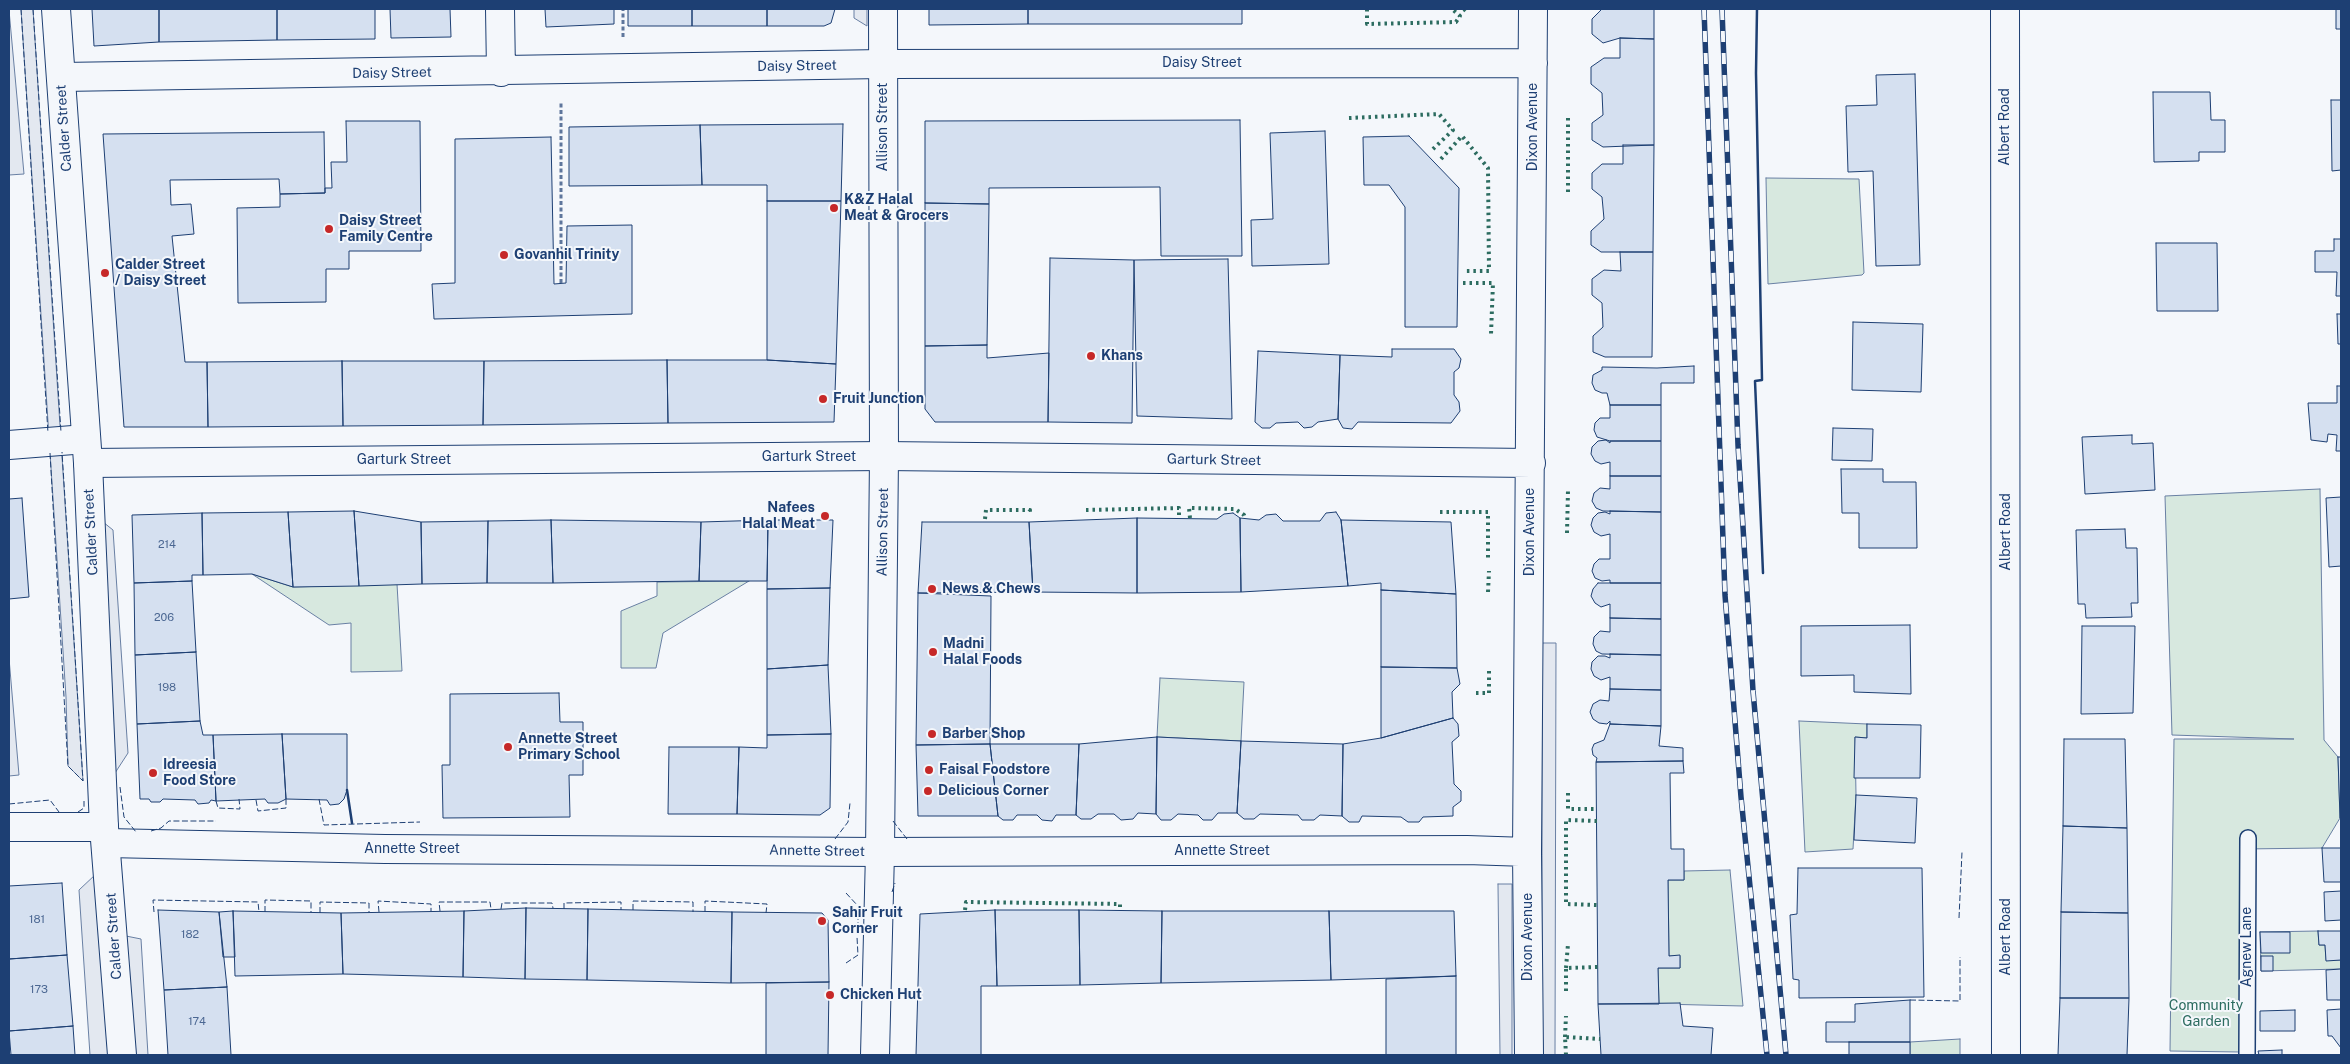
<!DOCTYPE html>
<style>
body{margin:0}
#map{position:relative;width:2350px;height:1064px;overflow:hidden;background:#f4f7fb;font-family:"Public Sans",sans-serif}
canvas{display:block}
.frame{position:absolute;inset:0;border:10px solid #1d3f73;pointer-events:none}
</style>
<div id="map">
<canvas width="2350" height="1064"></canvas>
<div class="frame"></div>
</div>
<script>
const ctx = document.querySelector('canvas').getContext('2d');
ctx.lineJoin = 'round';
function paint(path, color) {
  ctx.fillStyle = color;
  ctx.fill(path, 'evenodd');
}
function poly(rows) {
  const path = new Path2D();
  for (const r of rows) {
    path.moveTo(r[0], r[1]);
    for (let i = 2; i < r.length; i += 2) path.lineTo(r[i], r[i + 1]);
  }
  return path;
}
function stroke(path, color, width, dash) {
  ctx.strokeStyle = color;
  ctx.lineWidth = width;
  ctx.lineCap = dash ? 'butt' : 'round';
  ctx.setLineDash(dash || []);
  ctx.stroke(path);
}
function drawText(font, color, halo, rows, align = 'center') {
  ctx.font = font + ' "Public Sans",sans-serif';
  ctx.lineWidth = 4;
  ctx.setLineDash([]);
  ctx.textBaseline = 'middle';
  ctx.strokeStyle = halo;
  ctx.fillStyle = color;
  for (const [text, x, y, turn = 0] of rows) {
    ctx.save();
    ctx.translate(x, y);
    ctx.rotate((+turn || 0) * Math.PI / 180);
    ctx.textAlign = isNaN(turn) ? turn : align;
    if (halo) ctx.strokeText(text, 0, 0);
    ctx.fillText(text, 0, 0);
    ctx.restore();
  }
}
const green = poly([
 [1766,178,1859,179,1864,273,1862,275,1768,284,1766,178],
 [2320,489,2324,740,2338,757,2340,818,2322,848,2243,849,2241,1052,2170,1051,2174,739,2294,739,2172,735,2165,496,2320,489],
 [252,574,293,587,397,584,402,671,351,672,351,623,329,625,252,574],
 [749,581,663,633,656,668,621,668,621,611,657,596,657,582,749,581],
 [1160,678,1244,682,1241,741,1157,737,1160,678],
 [1799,721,1867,724,1867,738,1855,737,1856,795,1853,849,1805,852,1799,721],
 [1730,870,1743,1006,1659,1004,1658,968,1680,968,1680,956,1669,956,1668,880,1684,880,1684,871,1730,870],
 [2318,931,2319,945,2325,945,2326,960,2341,960,2341,969,2261,971,2260,932,2318,931],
 [1960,1039,1960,1055,1910,1055,1910,1042,1960,1039]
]);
paint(green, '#d7e8df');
stroke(green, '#687fa3', 1);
const parking = poly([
 [21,9,33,9,83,781,68,766,66,697,21,9],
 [854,9,867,9,867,26,854,18,854,9],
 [9,10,24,174,9,175,9,10],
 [98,518,113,530,128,753,115,773,98,518],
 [1542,643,1556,643,1555,1055,1542,1055,1542,643],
 [9,658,19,775,9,776,9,658],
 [96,874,108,1055,90,1055,79,890,96,874],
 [1498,884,1512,884,1512,1055,1500,1055,1498,884],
 [126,936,141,939,148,1055,134,1055,126,936]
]);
paint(parking, '#e3e8f0');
stroke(parking, '#687fa3', 1);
const building = poly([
 [92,9,159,9,159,42,94,46,92,9],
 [159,9,277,9,277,40,159,42,159,9],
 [277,9,375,9,375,39,277,40,277,9],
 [390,9,450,9,451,37,391,38,390,9],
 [545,9,614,9,614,24,546,27,545,9],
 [628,9,692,9,692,26,628,26,628,9],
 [692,9,767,9,767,26,692,26,692,9],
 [767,9,835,9,831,23,824,26,767,26,767,9],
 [929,9,1028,9,1028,24,929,25,929,9],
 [1028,9,1242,9,1242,24,1028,24,1028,9],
 [1602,9,1654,9,1654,39,1620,38,1603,43,1592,34,1592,19,1602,9],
 [2336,9,2341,9,2341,29,2336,29,2336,9],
 [1620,38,1654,39,1654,145,1603,147,1592,140,1592,123,1603,115,1602,93,1591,84,1591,67,1604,58,1620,58,1620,38],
 [1915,74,1920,265,1876,266,1873,171,1848,172,1846,106,1877,105,1876,75,1915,74],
 [2153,92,2210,92,2211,120,2225,120,2225,152,2199,152,2199,161,2154,162,2153,92],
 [2331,100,2341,100,2341,170,2332,171,2331,100],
 [1240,120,1242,256,1161,256,1160,187,989,188,989,204,925,203,925,121,1240,120],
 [346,121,420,121,421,251,349,251,349,269,326,269,326,302,238,303,237,208,280,207,280,194,325,193,325,188,332,188,331,162,347,162,346,121],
 [843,124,841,201,767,201,767,185,702,185,700,125,843,124],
 [700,125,702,185,569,186,569,127,700,125],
 [1325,131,1329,264,1252,266,1251,220,1273,219,1270,133,1325,131],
 [324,132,325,193,280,194,279,179,170,180,171,205,191,204,194,234,172,236,185,362,207,362,208,427,124,427,103,134,324,132],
 [1409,136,1459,188,1457,327,1405,327,1405,207,1389,185,1364,185,1363,137,1409,136],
 [551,137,554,284,566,283,567,226,632,225,632,314,434,319,432,284,455,283,455,139,551,137],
 [1623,145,1654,145,1653,252,1601,252,1591,245,1591,231,1604,219,1602,197,1592,189,1592,173,1602,164,1623,164,1623,145],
 [767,201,841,201,836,364,767,360,767,201],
 [925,203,989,204,987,345,925,346,925,203],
 [2334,239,2341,239,2341,296,2336,296,2337,272,2315,272,2315,251,2334,251,2334,239],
 [2156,243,2217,243,2218,311,2157,311,2156,243],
 [1620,252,1653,252,1652,357,1605,357,1593,352,1593,336,1603,327,1602,303,1592,295,1592,279,1604,270,1621,271,1620,252],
 [1050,258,1134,260,1132,423,1048,422,1050,258],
 [1228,259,1232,419,1137,416,1134,260,1228,259],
 [2337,314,2341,314,2341,344,2338,344,2337,314],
 [1853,322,1923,324,1921,392,1852,390,1853,322],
 [987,345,987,358,1049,353,1048,422,935,422,925,409,925,346,987,345],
 [1392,349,1454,349,1461,359,1459,368,1454,372,1454,395,1459,402,1460,411,1451,423,1358,422,1352,429,1343,428,1338,419,1340,355,1392,357,1392,349],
 [1258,351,1340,355,1338,419,1318,422,1312,427,1304,428,1298,422,1276,423,1270,428,1262,428,1255,422,1258,351],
 [667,360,767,360,836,364,834,422,668,423,667,360],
 [667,360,668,423,483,425,484,361,667,360],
 [342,361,484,361,483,425,343,426,342,361],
 [342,361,343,426,208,427,207,362,342,361],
 [1694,366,1694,383,1661,383,1661,405,1610,405,1607,393,1602,393,1595,390,1592,383,1593,375,1602,370,1602,367,1657,368,1694,366],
 [2337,386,2341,386,2341,451,2336,451,2337,435,2328,434,2327,442,2311,440,2308,403,2337,403,2337,386],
 [1610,405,1661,405,1661,441,1610,441,1597,437,1594,430,1595,423,1600,418,1610,418,1610,405],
 [1833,428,1873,429,1872,461,1832,460,1833,428],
 [2132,435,2132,444,2153,443,2155,490,2085,494,2082,437,2132,435],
 [1606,440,1610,443,1610,441,1661,441,1661,476,1610,476,1610,462,1601,464,1595,461,1591,454,1592,447,1598,441,1606,440],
 [1841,469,1883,469,1883,482,1916,482,1917,548,1859,548,1859,513,1842,513,1841,469],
 [1610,476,1661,476,1661,512,1603,511,1596,508,1592,501,1594,493,1600,488,1610,489,1610,476],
 [2341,497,2341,566,2329,567,2326,498,2341,497],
 [22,498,29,597,9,599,9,499,22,498],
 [354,511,359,586,293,587,288,512,354,511],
 [354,511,421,522,422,584,359,586,354,511],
 [1610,511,1661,512,1661,583,1610,583,1610,580,1602,581,1595,578,1592,571,1594,564,1599,559,1610,559,1610,534,1601,536,1594,532,1591,525,1593,518,1598,513,1605,512,1610,514,1610,511],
 [288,512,293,587,252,574,203,575,202,513,288,512],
 [1336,512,1341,520,1348,586,1241,592,1240,518,1259,520,1266,515,1276,514,1283,521,1320,521,1326,513,1336,512],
 [202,513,203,575,192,575,192,581,134,583,132,515,202,513],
 [1233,513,1240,518,1241,592,1137,593,1137,518,1217,519,1224,514,1233,513],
 [1137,518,1137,593,1033,592,1029,522,1137,518],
 [551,520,553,583,487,583,488,521,551,520],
 [551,520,701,522,699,581,553,583,551,520],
 [768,520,767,581,699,581,701,522,768,520],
 [768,520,833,520,830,588,767,589,768,520],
 [1341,520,1451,522,1456,594,1381,590,1381,583,1348,586,1341,520],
 [488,521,487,583,422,584,421,522,488,521],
 [922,522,1029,522,1033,592,918,593,922,522],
 [2125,529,2126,548,2137,548,2138,603,2131,603,2132,617,2086,618,2085,604,2078,604,2076,530,2125,529],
 [192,581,196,652,135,655,134,583,192,581],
 [1598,583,1661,583,1661,619,1610,618,1610,604,1601,607,1595,603,1591,596,1593,589,1598,583],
 [830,588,828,665,767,669,767,589,830,588],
 [1381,590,1456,594,1457,668,1381,667,1381,590],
 [918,593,991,596,990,744,916,745,918,593],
 [1610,618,1661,619,1661,655,1602,654,1596,651,1593,644,1594,637,1600,631,1610,632,1610,618],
 [1910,625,1911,694,1854,692,1854,675,1801,676,1801,626,1910,625],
 [2082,626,2135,626,2133,713,2081,714,2082,626],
 [196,652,200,721,137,724,135,655,196,652],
 [1610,654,1661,655,1661,690,1610,689,1610,677,1601,680,1594,676,1591,669,1592,662,1598,656,1605,656,1610,658,1610,654],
 [828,665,831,734,767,735,767,669,828,665],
 [1381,667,1457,668,1460,684,1452,692,1453,718,1381,738,1381,667],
 [1610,689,1661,690,1661,726,1610,724,1610,721,1607,724,1599,723,1593,719,1590,712,1593,704,1600,700,1609,701,1610,689],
 [559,693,560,722,583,722,583,775,569,775,570,817,443,818,442,765,450,765,450,694,559,693],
 [1453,718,1458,724,1459,736,1452,742,1454,784,1461,791,1461,801,1453,807,1453,816,1423,817,1419,822,1408,822,1401,817,1362,816,1359,822,1349,822,1342,816,1343,744,1381,738,1453,718],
 [200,721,203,735,213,735,216,801,211,800,209,803,198,804,195,800,163,799,160,802,151,802,149,799,140,799,137,724,200,721],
 [1610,724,1661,726,1659,746,1683,748,1683,761,1596,762,1597,758,1593,755,1592,749,1594,744,1604,740,1610,724],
 [1867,724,1921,725,1920,778,1854,778,1855,737,1867,738,1867,724],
 [282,734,347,734,347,790,344,799,339,804,330,805,327,800,286,799,282,734],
 [282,734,286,799,278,803,268,803,265,799,216,801,213,735,282,734],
 [831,734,830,808,820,815,737,814,739,747,767,748,767,735,831,734],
 [1157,737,1241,741,1237,813,1218,813,1212,820,1203,820,1198,815,1178,814,1171,820,1161,820,1156,814,1157,737],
 [1157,737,1156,814,1138,813,1133,819,1121,820,1114,814,1098,814,1091,819,1081,819,1076,815,1079,744,1157,737],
 [2064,739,2125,739,2127,828,2063,826,2064,739],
 [1241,741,1343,744,1342,816,1320,815,1314,820,1302,820,1298,815,1260,814,1254,819,1244,819,1237,813,1241,741],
 [990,744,998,816,918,816,916,745,990,744],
 [990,744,1079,744,1076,815,1056,815,1052,821,1042,820,1037,815,1017,815,1013,820,1003,820,998,816,990,744],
 [669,747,739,747,737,814,668,814,669,747],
 [2338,757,2341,757,2341,817,2340,818,2338,757],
 [1683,761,1684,773,1670,773,1671,849,1684,849,1684,880,1668,880,1669,956,1680,955,1680,968,1658,968,1659,1004,1598,1004,1596,762,1683,761],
 [1856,795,1917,798,1915,843,1854,840,1856,795],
 [2063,826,2127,828,2128,913,2061,912,2063,826],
 [2322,848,2341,848,2341,882,2324,882,2322,848],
 [1798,868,1922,868,1924,997,1799,998,1799,980,1793,979,1790,915,1797,914,1798,868],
 [62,883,67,955,9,959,9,886,62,883],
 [2341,891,2341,920,2325,921,2324,892,2341,891],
 [526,908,525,979,463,977,464,911,526,908],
 [526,908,588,909,587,980,525,979,526,908],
 [588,909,732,912,731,983,587,980,588,909],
 [158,910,219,912,227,987,164,990,158,910],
 [995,910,1079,910,1080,985,997,986,995,910],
 [995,910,997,986,981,986,981,1055,916,1055,920,914,995,910],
 [1079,910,1162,911,1161,983,1080,985,1079,910],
 [233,911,341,913,343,974,235,976,233,911],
 [233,911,235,957,223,957,219,912,233,911],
 [464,911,463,977,343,974,341,913,464,911],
 [1162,911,1329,911,1331,980,1161,983,1162,911],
 [1329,911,1454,911,1456,976,1331,980,1329,911],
 [732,912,822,913,828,920,829,982,731,983,732,912],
 [2061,912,2128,913,2129,998,2060,998,2061,912],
 [2318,931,2341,931,2341,960,2326,961,2325,945,2319,945,2318,931],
 [2260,932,2290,932,2290,953,2261,953,2260,932],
 [67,955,73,1026,9,1031,9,959,67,955],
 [2261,956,2273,956,2273,971,2261,971,2261,956],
 [2341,969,2341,1000,2327,1000,2326,970,2341,969],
 [1456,976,1456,1055,1386,1055,1386,979,1456,976],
 [829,982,828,1055,766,1055,766,983,829,982],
 [227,987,231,1055,168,1055,164,990,227,987],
 [2060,998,2129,998,2127,1055,2058,1055,2060,998],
 [1910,1000,1910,1042,1826,1042,1826,1022,1855,1022,1855,1004,1910,1000],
 [1680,1003,1683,1026,1713,1028,1711,1055,1601,1055,1598,1004,1680,1003],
 [2341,1009,2341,1048,2332,1036,2328,1036,2327,1010,2341,1009],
 [2295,1010,2295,1031,2260,1031,2260,1011,2295,1010],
 [73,1026,75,1055,11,1055,9,1031,73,1026],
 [1849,1042,1910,1042,1910,1055,1849,1055,1849,1042],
 [2282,1050,2282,1055,2259,1055,2258,1051,2282,1050]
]);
paint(building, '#d5e0f0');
stroke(building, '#1d3f73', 1);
const lane = poly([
 [2247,1055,2248,838]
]);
const street = poly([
 [500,9,501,72],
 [2005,9,2006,1055],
 [61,77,883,64,1533,63],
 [9,445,86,439],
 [88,463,884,456,1531,463],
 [9,827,104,827],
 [107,843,385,849,880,852,1467,850,1527,852],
 [1529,1055,1527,852,1533,9]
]);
const secondary = poly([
 [56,9,88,463,104,827,122,1055],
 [875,1055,880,852,884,456,883,9]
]);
stroke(lane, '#1d3f73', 18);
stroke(street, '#1d3f73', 30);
stroke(secondary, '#1d3f73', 30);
stroke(poly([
 [623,37,623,9],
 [561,283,561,101]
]), '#5e769c', 3, [4, 2.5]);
stroke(lane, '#f4f7fb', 15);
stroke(street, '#f4f7fb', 28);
stroke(secondary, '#f4f7fb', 28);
const rail = poly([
 [1704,9,1725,595,1741,797,1767,1055],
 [1722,9,1738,445,1753,691,1786,1055]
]);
stroke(rail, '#1d3f73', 5.5);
stroke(rail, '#f4f7fb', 4, [11]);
stroke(poly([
 [1367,9,1367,24,1456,22,1460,16,1452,9],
 [1464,9,1466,11,1468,9],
 [1349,118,1439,114,1453,130,1432,150],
 [1568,118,1568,195],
 [1441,159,1462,136,1488,168,1489,271,1464,271],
 [1463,283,1493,283,1491,334],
 [1086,510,1179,508,1179,516],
 [1440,512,1488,512,1488,561],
 [1190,518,1189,508,1235,509,1244,515,1245,518],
 [985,519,986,510,1030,510,1029,514],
 [1567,533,1568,490],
 [1488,592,1489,571],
 [1476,693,1489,693,1489,669],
 [1568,793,1568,809,1597,809],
 [1597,821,1566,820,1566,904,1597,905],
 [965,910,966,902,1120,904,1120,908],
 [1566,968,1568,944],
 [1566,991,1566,968,1598,967],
 [1565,1037,1566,1016],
 [1566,1055,1565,1037,1600,1039]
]), '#2c6c60', 4, [2.5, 4]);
stroke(poly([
 [21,9,48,433],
 [33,9,61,432],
 [50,453,68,766,83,781,62,452],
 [120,787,124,817,136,832],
 [319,799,324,825,420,822],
 [256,800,258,811,286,808,286,799],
 [216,801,218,808,240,809,239,799],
 [9,804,50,800,59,812],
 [78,812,84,808,84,801],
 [893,821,907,839],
 [151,831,161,828,169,821,216,821],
 [835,839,848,822,850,803],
 [892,892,895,883],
 [846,893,858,906,858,923],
 [501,909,502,903,552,903,553,908],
 [564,909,564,903,621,902,621,910],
 [633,910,633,901,693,902,693,912],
 [440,911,439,902,490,902,491,909],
 [154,912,153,900,258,902,259,912],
 [265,912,265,900,311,901,311,912],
 [379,912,378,901,431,904,431,911],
 [705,912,705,901,767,904,766,913],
 [320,913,320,902,369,903,369,912],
 [1959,918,1962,852],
 [846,963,858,955,857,937],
 [1910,1000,1960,1001,1960,957]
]), '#1d3f73', 1, [6, 2.5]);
stroke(poly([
 [1757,9,1756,73,1762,380,1755,381,1763,573],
 [347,790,352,823]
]), '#1d3f73', 2.5);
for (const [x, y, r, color] of [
 [834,208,5,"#c62828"],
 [329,229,5,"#c62828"],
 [504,255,5,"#c62828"],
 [105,273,5,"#c62828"],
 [1091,356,5,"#c62828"],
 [823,399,5,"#c62828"],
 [825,516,5,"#c62828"],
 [932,589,5,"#c62828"],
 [933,652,5,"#c62828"],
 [932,734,5,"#c62828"],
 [508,747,5,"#c62828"],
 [929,770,5,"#c62828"],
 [153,773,5,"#c62828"],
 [928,791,5,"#c62828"],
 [822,921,5,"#c62828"],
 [830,995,5,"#c62828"]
]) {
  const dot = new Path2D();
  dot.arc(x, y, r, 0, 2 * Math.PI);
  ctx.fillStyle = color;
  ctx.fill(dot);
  stroke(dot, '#f4f7fb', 2);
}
drawText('11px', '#4b6792', null, [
 ["214",167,545],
 ["206",164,618],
 ["198",167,688],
 ["181",37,920],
 ["182",190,935],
 ["173",39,990],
 ["174",197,1022]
]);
drawText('14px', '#1d3f73', '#f4f7fb', [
 ["Daisy Street",1202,63],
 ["Daisy Street",797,66,-1],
 ["Daisy Street",392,73,-1],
 ["Allison Street",883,127,-90],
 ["Dixon Avenue",1533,127,-90],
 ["Albert Road",2005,127,-90],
 ["Calder Street",64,128,-94],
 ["Garturk Street",809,457],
 ["Garturk Street",404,460],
 ["Garturk Street",1214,460,1],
 ["Calder Street",91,532,-93],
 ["Allison Street",883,532,-89],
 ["Dixon Avenue",1530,532,-90],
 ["Albert Road",2006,532,-90],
 ["Annette Street",412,849],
 ["Annette Street",817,851,1],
 ["Annette Street",1222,851],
 ["Calder Street",114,936,-94],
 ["Dixon Avenue",1528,937,-90],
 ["Albert Road",2006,937,-90],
 ["Agnew Lane",2247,947,-90]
]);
drawText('bold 14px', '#1d3f73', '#f4f7fb', [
 ["K&Z Halal",844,200],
 ["Meat & Grocers",844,216],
 ["Daisy Street",339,221],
 ["Family Centre",339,237],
 ["Govanhil Trinity",514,255],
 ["Calder Street",115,265],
 ["/ Daisy Street",115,281],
 ["Khans",1101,356],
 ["Fruit Junction",833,399],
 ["Nafees",815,508,"right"],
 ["Halal Meat",815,524,"right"],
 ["News & Chews",942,589],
 ["Madni",943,644],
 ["Halal Foods",943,660],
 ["Barber Shop",942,734],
 ["Annette Street",518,739],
 ["Primary School",518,755],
 ["Idreesia",163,765],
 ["Food Store",163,781],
 ["Faisal Foodstore",939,770],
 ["Delicious Corner",938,791],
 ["Sahir Fruit",832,913],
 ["Corner",832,929],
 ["Chicken Hut",840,995]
], 'left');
drawText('14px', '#2c6c60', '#f4f7fb', [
 ["Community",2206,1006],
 ["Garden",2206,1022]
]);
</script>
